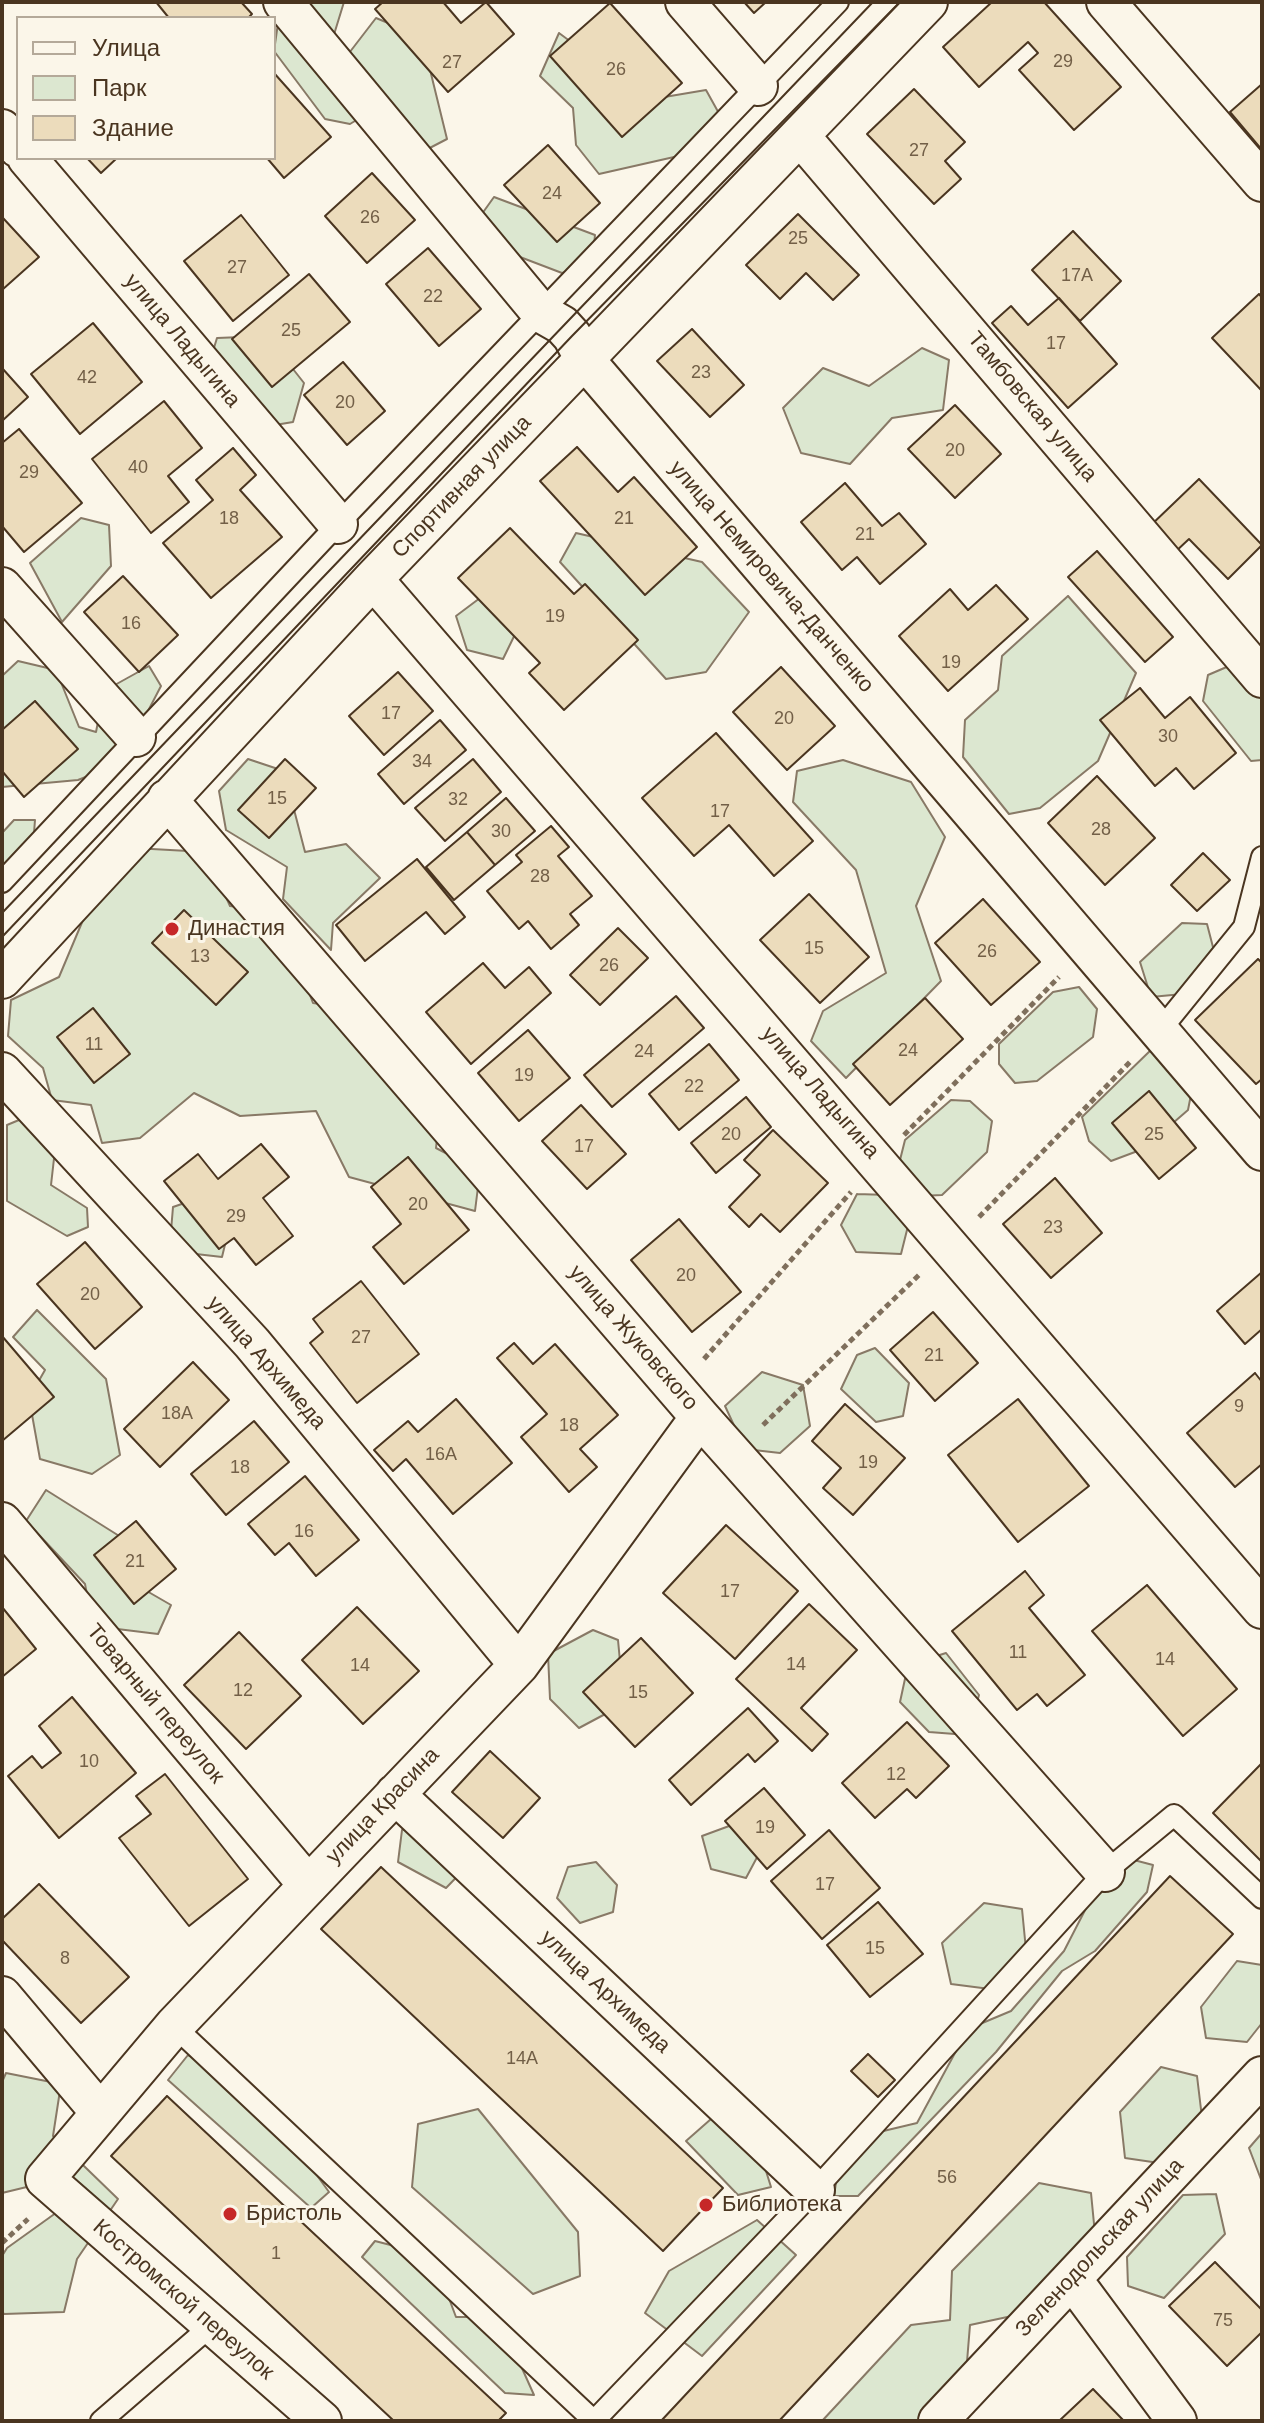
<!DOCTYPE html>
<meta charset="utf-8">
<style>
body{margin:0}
#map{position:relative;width:1264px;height:2423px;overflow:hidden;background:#fbf6e9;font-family:Helvetica,sans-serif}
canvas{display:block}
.frame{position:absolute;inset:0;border:4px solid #4a3520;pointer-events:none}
.legend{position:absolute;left:16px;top:16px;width:260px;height:144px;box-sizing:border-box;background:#fbf6e9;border:2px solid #b4a999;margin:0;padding:10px 14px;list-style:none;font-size:24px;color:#4a3520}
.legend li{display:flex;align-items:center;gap:16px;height:40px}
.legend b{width:40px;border:2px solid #b4a999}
</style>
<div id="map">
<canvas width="1264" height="2423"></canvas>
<div class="frame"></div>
<ul class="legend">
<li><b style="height:10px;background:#fbf6e9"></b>Улица</li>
<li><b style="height:22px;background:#dce7d0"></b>Парк</li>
<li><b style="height:22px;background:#ecdcbc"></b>Здание</li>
</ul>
</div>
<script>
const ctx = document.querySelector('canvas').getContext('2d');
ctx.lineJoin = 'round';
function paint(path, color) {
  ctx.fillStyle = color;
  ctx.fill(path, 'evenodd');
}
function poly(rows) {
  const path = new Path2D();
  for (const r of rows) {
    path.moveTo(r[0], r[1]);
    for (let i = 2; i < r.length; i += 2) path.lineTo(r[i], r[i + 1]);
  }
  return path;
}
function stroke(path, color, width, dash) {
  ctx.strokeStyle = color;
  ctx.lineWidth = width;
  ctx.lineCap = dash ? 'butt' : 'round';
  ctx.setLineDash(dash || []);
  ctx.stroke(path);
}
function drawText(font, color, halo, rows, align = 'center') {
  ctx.font = font + ' Helvetica,sans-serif';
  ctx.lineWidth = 6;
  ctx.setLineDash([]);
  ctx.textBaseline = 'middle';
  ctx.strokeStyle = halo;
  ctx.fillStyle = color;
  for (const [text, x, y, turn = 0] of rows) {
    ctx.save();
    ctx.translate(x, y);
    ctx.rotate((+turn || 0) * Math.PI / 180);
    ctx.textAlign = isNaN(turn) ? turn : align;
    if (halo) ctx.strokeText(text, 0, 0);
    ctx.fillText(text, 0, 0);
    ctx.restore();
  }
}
const green = poly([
 [281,2,344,2,332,41,346,57,376,18,422,37,447,139,422,152,381,105,350,124,325,119,274,51,281,2],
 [559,33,602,65,605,107,706,90,721,117,705,150,599,174,576,145,573,108,540,76,559,33],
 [494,197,595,235,592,265,562,273,499,249,479,218,494,197],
 [267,336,304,383,293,422,263,427,209,364,217,338,267,336],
 [922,348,949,360,943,410,892,418,850,464,801,453,783,408,823,368,869,386,922,348],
 [81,518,109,525,111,566,62,622,30,563,81,518],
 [576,533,702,562,749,612,706,672,666,679,560,562,576,533],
 [484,595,521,622,503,659,467,650,456,616,484,595],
 [1068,596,1136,673,1098,761,1040,808,1009,814,963,757,965,720,998,690,1002,656,1068,596],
 [18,661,56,670,79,727,96,732,104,691,149,666,161,686,121,763,78,780,2,787,2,676,18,661],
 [1236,663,1262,692,1262,760,1251,761,1203,701,1208,675,1236,663],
 [248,759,284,771,305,852,346,844,380,878,333,923,331,950,283,899,287,867,226,830,219,791,248,759],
 [843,760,911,782,945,837,916,906,941,981,846,1078,811,1041,823,1011,886,973,856,870,793,802,797,771,843,760],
 [14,820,35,820,33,846,2,874,2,833,14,820],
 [134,848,206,852,230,906,259,910,293,951,313,1003,339,1007,439,1120,436,1148,480,1171,475,1211,349,1177,316,1111,240,1116,194,1093,140,1138,102,1143,91,1105,52,1100,43,1068,8,1036,11,1000,59,977,83,920,134,848],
 [1182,923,1207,924,1214,951,1183,994,1151,997,1140,962,1182,923],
 [1079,987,1097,1009,1093,1037,1037,1081,1015,1083,999,1064,999,1044,1053,992,1079,987],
 [1154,1047,1196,1069,1188,1110,1143,1149,1111,1161,1089,1141,1082,1117,1154,1047],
 [951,1100,970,1101,992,1121,987,1152,942,1195,920,1196,898,1168,905,1140,951,1100],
 [31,1115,56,1141,51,1185,87,1208,88,1227,67,1236,7,1201,7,1125,31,1115],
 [857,1194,888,1195,909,1222,901,1254,856,1252,841,1225,857,1194],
 [205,1196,229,1228,222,1257,196,1254,171,1231,173,1207,205,1196],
 [37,1310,106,1379,120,1455,92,1474,40,1459,29,1398,45,1370,13,1337,37,1310],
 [875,1348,909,1383,903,1416,876,1422,841,1389,857,1355,875,1348],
 [762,1372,803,1385,810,1426,780,1453,745,1449,725,1406,762,1372],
 [46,1490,124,1539,126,1579,171,1605,158,1634,93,1626,85,1584,26,1521,46,1490],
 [593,1630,618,1640,624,1704,579,1728,550,1699,548,1654,593,1630],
 [946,1653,979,1695,968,1735,929,1732,900,1702,908,1665,946,1653],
 [440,1822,475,1858,446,1888,398,1862,402,1830,440,1822],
 [740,1822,762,1848,746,1878,711,1869,702,1836,740,1822],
 [1130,1859,1153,1865,1147,1892,1095,1951,1062,1971,996,2052,858,2196,834,2196,838,2169,875,2133,917,2123,968,2029,1011,2011,1064,1951,1099,1883,1130,1859],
 [596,1862,617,1885,613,1912,580,1923,557,1898,568,1867,596,1862],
 [984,1903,1022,1909,1026,1950,990,1989,951,1984,942,1943,984,1903],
 [1237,1961,1262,1965,1262,2023,1247,2042,1206,2038,1201,2007,1237,1961],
 [188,2055,250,2083,329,2192,311,2208,168,2080,188,2055],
 [1161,2067,1197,2076,1203,2126,1166,2164,1125,2158,1120,2112,1161,2067],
 [6,2073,61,2084,53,2136,118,2199,77,2259,64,2312,4,2314,2,2311,2,2256,7,2248,60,2210,39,2184,2,2193,2,2082,6,2073],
 [478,2109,578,2232,580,2276,533,2294,412,2187,418,2124,478,2109],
 [711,2119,761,2155,771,2187,738,2195,686,2141,711,2119],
 [1262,2133,1262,2182,1249,2148,1262,2133],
 [1039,2183,1091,2193,1095,2234,1026,2313,970,2325,966,2374,922,2421,822,2421,911,2325,950,2320,952,2271,1039,2183],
 [1216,2194,1225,2234,1164,2298,1128,2286,1127,2257,1183,2195,1216,2194],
 [757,2220,796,2255,702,2356,645,2313,669,2271,757,2220],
 [375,2241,433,2256,456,2317,499,2317,534,2395,505,2393,362,2257,375,2241]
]);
paint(green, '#dce7d0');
stroke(green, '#887966', 2);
const building = poly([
 [156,2,241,2,252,14,248,18,169,18,156,2],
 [383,2,443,2,461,23,486,2,514,34,448,92,375,9,383,2],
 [744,2,766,2,754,13,744,2],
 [992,2,1044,2,1121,87,1074,130,1019,70,1038,53,1028,42,979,87,943,47,992,2],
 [610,3,682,83,622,137,550,56,610,3],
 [274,73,331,137,284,178,267,158,274,158,274,73],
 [1262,84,1262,150,1230,112,1262,84],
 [914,89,965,142,945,161,961,179,934,204,867,134,914,89],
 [548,145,600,203,557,242,504,185,548,145],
 [87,158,117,158,101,173,87,158],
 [372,173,415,220,367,263,325,216,372,173],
 [798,214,859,275,833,300,806,273,780,299,746,265,798,214],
 [241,215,289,275,233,321,184,261,241,215],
 [3,218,39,257,2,290,2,219,3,218],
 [1073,231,1121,281,1080,321,1032,270,1073,231],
 [428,248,481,309,439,346,386,284,428,248],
 [309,274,350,322,272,387,232,339,309,274],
 [1259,294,1262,298,1262,391,1212,338,1259,294],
 [1059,298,1117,364,1068,408,992,323,1011,306,1028,325,1059,298],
 [93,323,142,382,80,434,31,374,93,323],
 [692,329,744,385,710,417,657,361,692,329],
 [343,362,385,411,347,445,304,395,343,362],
 [2,368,28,397,2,421,2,368],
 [164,401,202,448,168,476,189,502,151,533,92,459,164,401],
 [955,405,1001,454,955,498,908,449,955,405],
 [19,429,82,503,24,552,2,526,2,443,19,429],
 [577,447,618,492,634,477,697,547,645,595,540,481,577,447],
 [233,448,256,475,240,490,282,537,211,598,163,543,213,500,196,480,233,448],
 [1199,479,1262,545,1228,579,1189,539,1173,554,1148,528,1199,479],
 [845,483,882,526,899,513,926,544,880,584,857,557,842,570,801,522,845,483],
 [510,528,574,594,585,584,638,640,564,710,529,673,540,663,458,578,510,528],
 [1097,551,1173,637,1145,662,1068,577,1097,551],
 [123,576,178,635,139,672,84,612,123,576],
 [996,585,1028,619,948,691,899,636,950,589,968,610,996,585],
 [781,667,835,726,787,770,733,712,781,667],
 [398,672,433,711,384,755,349,716,398,672],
 [1140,688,1165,718,1190,697,1236,753,1194,789,1176,768,1155,786,1100,720,1140,688],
 [35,701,78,749,24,797,2,771,2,730,35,701],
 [440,720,466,750,404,804,378,774,440,720],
 [716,733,813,841,774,876,729,825,694,856,642,798,716,733],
 [285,759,316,788,269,838,238,810,285,759],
 [473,759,501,792,445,841,415,808,473,759],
 [1097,776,1155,838,1105,885,1048,823,1097,776],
 [506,798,535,831,495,865,467,832,506,798],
 [551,826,569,847,558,856,592,896,570,914,579,925,551,949,528,921,519,929,487,891,522,862,516,855,551,826],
 [467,832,495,865,454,900,426,867,467,832],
 [1203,853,1230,880,1197,911,1171,885,1203,853],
 [417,859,465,917,445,934,426,912,365,961,336,925,417,859],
 [809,894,869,957,820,1003,760,940,809,894],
 [983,899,1040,962,991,1005,935,943,983,899],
 [184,910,248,972,216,1005,152,943,184,910],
 [618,928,648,958,600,1005,570,975,618,928],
 [1258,959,1262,963,1262,1079,1256,1084,1195,1020,1258,959],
 [483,963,505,988,529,967,551,993,471,1064,426,1012,483,963],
 [676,996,704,1028,612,1107,584,1075,676,996],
 [925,998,963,1039,890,1105,853,1064,925,998],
 [93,1008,130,1054,94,1083,57,1037,93,1008],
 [528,1030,570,1078,519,1121,478,1073,528,1030],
 [709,1044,739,1080,679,1130,649,1094,709,1044],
 [1149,1091,1196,1148,1159,1179,1112,1123,1149,1091],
 [746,1097,771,1127,716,1173,691,1143,746,1097],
 [581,1105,626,1154,587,1189,542,1141,581,1105],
 [773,1130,828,1183,780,1232,761,1214,749,1227,729,1207,760,1175,744,1160,773,1130],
 [261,1144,289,1177,263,1198,293,1236,256,1265,234,1238,219,1249,164,1181,198,1154,218,1179,261,1144],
 [408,1157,469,1230,404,1284,373,1247,401,1224,371,1187,408,1157],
 [1055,1178,1102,1233,1051,1278,1003,1224,1055,1178],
 [679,1219,741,1292,692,1332,631,1260,679,1219],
 [85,1242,142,1307,95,1349,37,1284,85,1242],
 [1262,1272,1262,1329,1245,1344,1217,1311,1262,1272],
 [361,1281,419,1354,357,1403,310,1343,323,1332,313,1319,361,1281],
 [933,1312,978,1363,935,1401,890,1350,933,1312],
 [2,1336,54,1397,2,1441,2,1336],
 [514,1343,533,1364,555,1344,618,1415,580,1449,597,1467,569,1492,521,1437,547,1414,497,1358,514,1343],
 [193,1362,229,1400,160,1467,124,1429,193,1362],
 [1255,1373,1262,1382,1262,1464,1235,1487,1187,1433,1255,1373],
 [456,1399,512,1463,453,1514,406,1459,393,1471,374,1450,408,1421,418,1432,456,1399],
 [1018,1399,1089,1486,1018,1542,948,1455,1018,1399],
 [845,1404,905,1458,853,1515,823,1488,841,1468,812,1441,845,1404],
 [254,1421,289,1462,226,1515,191,1474,254,1421],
 [305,1476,359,1540,316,1576,289,1543,275,1555,248,1524,305,1476],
 [136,1521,176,1569,134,1604,94,1555,136,1521],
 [726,1525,798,1591,735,1659,663,1593,726,1525],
 [1025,1571,1044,1595,1029,1608,1085,1675,1047,1706,1037,1694,1017,1710,952,1631,1025,1571],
 [1147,1585,1237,1689,1183,1736,1092,1631,1147,1585],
 [809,1604,857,1650,801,1708,828,1734,812,1751,736,1679,809,1604],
 [2,1607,36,1649,2,1677,2,1607],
 [357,1607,419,1671,363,1724,302,1660,357,1607],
 [239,1632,301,1696,246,1749,184,1685,239,1632],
 [641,1638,693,1693,635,1747,583,1692,641,1638],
 [72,1697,136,1773,59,1838,8,1776,32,1756,42,1768,61,1753,39,1726,72,1697],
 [748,1708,778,1741,755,1762,748,1754,691,1805,669,1780,748,1708],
 [907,1722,949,1766,916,1798,907,1789,875,1818,842,1783,907,1722],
 [490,1751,540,1798,503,1838,452,1792,490,1751],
 [1262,1763,1262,1862,1213,1813,1262,1763],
 [165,1774,248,1879,189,1926,119,1838,151,1814,136,1796,165,1774],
 [764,1788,805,1835,767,1869,725,1821,764,1788],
 [829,1830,880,1888,822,1939,771,1881,829,1830],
 [381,1867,723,2188,663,2251,321,1929,381,1867],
 [1170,1876,1233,1934,779,2421,661,2421,1170,1876],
 [39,1884,129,1977,81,2023,2,1940,2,1919,39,1884],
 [878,1902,923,1954,870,1997,827,1945,878,1902],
 [868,2054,895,2080,878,2097,851,2071,868,2054],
 [167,2096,294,2215,506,2413,498,2421,394,2421,111,2156,167,2096],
 [1215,2262,1262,2310,1262,2332,1227,2366,1169,2306,1215,2262],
 [1093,2389,1124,2421,1059,2421,1093,2389]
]);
paint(building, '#ecdcbc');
stroke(building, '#4a3520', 2);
const lane = poly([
 [2,882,338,524,838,2],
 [1158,1033,1244,927,1262,857],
 [174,2026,594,2421],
 [101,2421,212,2325],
 [594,2421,815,2190,1105,1872,1174,1815,1262,1898]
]);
const street = poly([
 [283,2,541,313,562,325,572,336,585,360,1262,1151],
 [685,2,758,86],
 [1106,2,1262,182],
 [2,129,18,148],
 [801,137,1262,678],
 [27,158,338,524],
 [373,579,1262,1609],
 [2,587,136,737],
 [167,799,700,1417,1105,1872],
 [2,979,373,579,928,2],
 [2,1072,252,1343,519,1665],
 [2,1522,308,1885],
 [395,1794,815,2190],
 [2,1996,99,2111],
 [1072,2279,1177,2421],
 [322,2421,45,2179,174,2026,519,1665,700,1417],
 [938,2421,1262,2076]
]);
stroke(lane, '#4a3520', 24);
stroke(street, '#4a3520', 42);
stroke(poly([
 [904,1135,1059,977],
 [979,1217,1131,1061],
 [704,1359,851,1192],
 [763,1425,920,1274],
 [2,2243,28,2219]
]), '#7f6f5c', 5, [6, 4]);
stroke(lane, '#fbf6e9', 20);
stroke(street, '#fbf6e9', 38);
stroke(poly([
 [2,913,873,2],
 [2,937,572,336,900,2]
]), '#4a3520', 2);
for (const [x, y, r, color] of [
 [172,929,8,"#c62828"],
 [706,2205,8,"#c62828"],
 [230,2214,8,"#c62828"]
]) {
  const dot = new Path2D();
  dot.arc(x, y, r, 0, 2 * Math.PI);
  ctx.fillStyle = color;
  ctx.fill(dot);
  stroke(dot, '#fbf6e9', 3);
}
drawText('18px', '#725f47', null, [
 ["29",1063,62],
 ["27",452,63],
 ["26",616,70],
 ["27",919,151],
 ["24",552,194],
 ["26",370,218],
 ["25",798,239],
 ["27",237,268],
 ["17А",1077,276],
 ["22",433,297],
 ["25",291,331],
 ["17",1056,344],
 ["23",701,373],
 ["42",87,378],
 ["20",345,403],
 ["20",955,451],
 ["40",138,468],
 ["29",29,473],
 ["18",229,519],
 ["21",624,519],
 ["21",865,535],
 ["19",555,617],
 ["16",131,624],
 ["19",951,663],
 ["17",391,714],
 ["20",784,719],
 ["30",1168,737],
 ["34",422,762],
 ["15",277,799],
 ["32",458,800],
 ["17",720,812],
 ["28",1101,830],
 ["30",501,832],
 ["28",540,877],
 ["15",814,949],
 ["26",987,952],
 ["13",200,957],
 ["26",609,966],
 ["11",94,1045],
 ["24",908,1051],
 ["24",644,1052],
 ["19",524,1076],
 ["22",694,1087],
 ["20",731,1135],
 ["25",1154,1135],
 ["17",584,1147],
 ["20",418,1205],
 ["29",236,1217],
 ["23",1053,1228],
 ["20",686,1276],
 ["20",90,1295],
 ["27",361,1338],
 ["21",934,1356],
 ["9",1239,1407],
 ["18А",177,1414],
 ["18",569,1426],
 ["16А",441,1455],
 ["19",868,1463],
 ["18",240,1468],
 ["16",304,1532],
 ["21",135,1562],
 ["17",730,1592],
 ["11",1018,1653],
 ["14",1165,1660],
 ["14",796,1665],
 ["14",360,1666],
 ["12",243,1691],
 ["15",638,1693],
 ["10",89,1762],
 ["12",896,1775],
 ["19",765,1828],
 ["17",825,1885],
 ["15",875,1949],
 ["8",65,1959],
 ["14А",522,2059],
 ["56",947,2178],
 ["1",276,2254],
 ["75",1223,2321]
]);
drawText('22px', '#4a3520', '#fbf6e9', [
 ["улица Ладыгина",182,341,50],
 ["Тамбовская улица",1032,407,50],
 ["Спортивная улица",462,487,-46],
 ["улица Немировича-Данченко",771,577,49],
 ["улица Ладыгина",820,1093,49],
 ["улица Жуковского",633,1338,49],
 ["улица Архимеда",266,1363,49],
 ["Товарный переулок",155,1704,50],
 ["улица Красина",383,1806,-46],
 ["улица Архимеда",605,1992,43],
 ["Зеленодольская улица",1100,2248,-47],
 ["Костромской переулок",183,2300,41]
]);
drawText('22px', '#4a3520', '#fbf6e9', [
 ["Династия",188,929],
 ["Библиотека",722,2205],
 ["Бристоль",246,2214]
], 'left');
</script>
